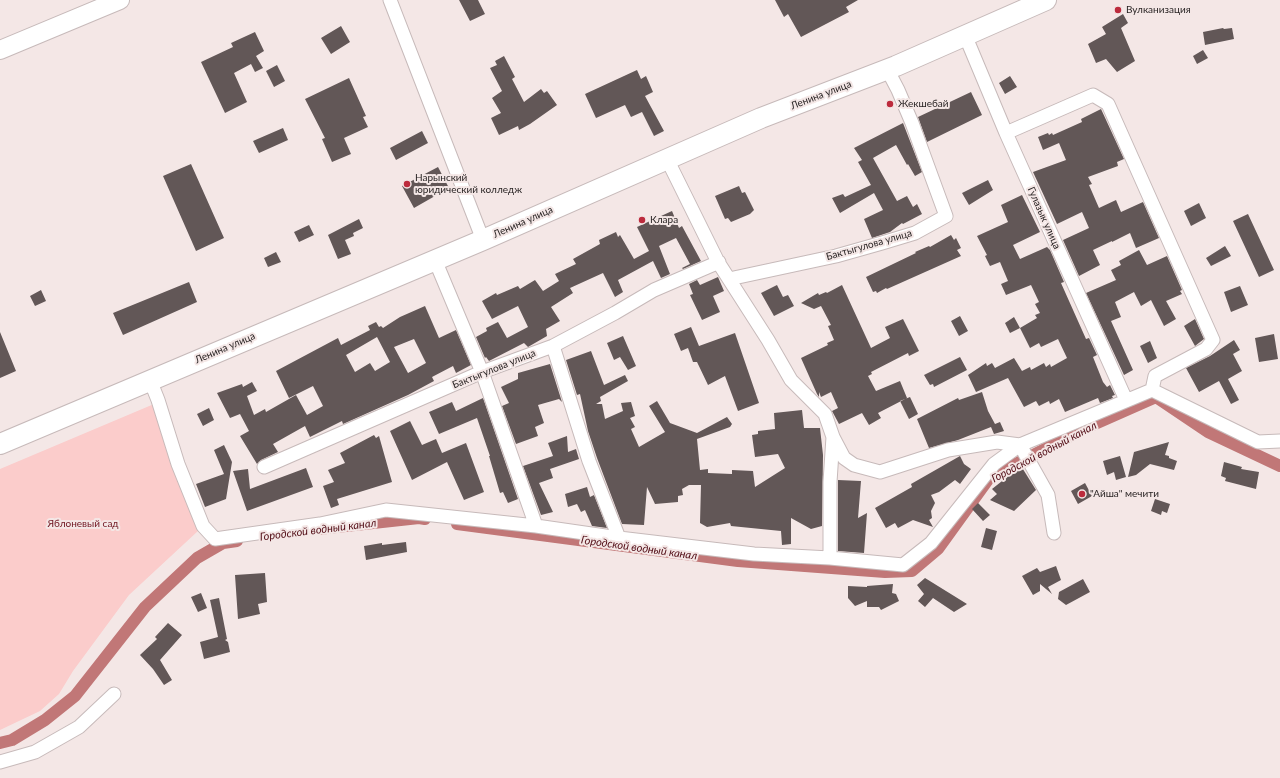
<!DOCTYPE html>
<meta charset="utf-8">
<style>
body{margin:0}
canvas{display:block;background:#f4e7e6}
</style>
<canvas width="1280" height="778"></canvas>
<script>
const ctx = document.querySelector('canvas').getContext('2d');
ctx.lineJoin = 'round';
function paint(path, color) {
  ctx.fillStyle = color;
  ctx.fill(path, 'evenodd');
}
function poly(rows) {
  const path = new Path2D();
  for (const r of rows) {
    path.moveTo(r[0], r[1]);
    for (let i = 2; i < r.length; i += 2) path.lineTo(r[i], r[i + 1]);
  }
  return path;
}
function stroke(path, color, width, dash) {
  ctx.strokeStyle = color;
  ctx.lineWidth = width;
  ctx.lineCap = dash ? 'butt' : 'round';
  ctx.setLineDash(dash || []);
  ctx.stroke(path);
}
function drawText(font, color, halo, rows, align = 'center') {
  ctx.font = font + ' Lato,sans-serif';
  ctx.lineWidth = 4;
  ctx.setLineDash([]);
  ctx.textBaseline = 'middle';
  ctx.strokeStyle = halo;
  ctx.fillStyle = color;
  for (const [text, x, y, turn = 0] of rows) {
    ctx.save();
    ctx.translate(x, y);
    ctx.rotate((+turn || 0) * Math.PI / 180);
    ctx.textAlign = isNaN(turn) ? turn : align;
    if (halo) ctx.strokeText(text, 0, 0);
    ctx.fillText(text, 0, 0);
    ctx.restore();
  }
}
paint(poly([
 [154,404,198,531,129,595,73,671,59,694,40,711,0,730,0,469]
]), '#fbcccb');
stroke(poly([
 [457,524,738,561,885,572,912,571,938,549,990,477,1088,427,1156,397,1208,432,1280,466],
 [318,529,419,518,425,519],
 [0,743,12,740,45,720,75,696,145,607,197,558,223,543,237,541]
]), '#c17777', 12);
paint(poly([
 [459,0,478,0,485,14,470,21],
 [775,0,858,0,846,7,849,12,801,37,788,14,784,17],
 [1123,14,1128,23,1121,28,1135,61,1117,72,1106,59,1096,63,1088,44,1106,34,1102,27],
 [341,26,350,42,331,54,321,38],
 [1223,28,1224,29,1232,28,1234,39,1205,45,1203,32],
 [255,32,264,51,256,56,263,68,255,72,251,64,234,73,247,102,225,113,201,62,233,47,231,43],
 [1203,50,1208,58,1197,64,1193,56],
 [504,56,515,77,512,79,524,102,541,89,544,93,547,91,557,105,530,124,519,130,518,126,499,135,491,118,501,113,492,98,502,91,490,68,497,65,495,61],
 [277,65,285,81,274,87,266,71],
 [637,70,641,79,646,76,653,92,645,96,664,131,654,136,642,112,631,117,625,105,596,118,585,94],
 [1010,76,1017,87,1005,94,999,83],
 [349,78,366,116,363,117,368,127,344,138,351,154,332,162,322,139,325,138,305,99],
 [971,92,982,115,927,142,918,117],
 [1101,109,1124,159,1117,162,1118,166,1088,177,1092,184,1089,185,1099,208,1116,200,1121,212,1143,202,1159,238,1136,248,1130,233,1112,242,1112,241,1093,250,1100,265,1079,276,1063,240,1089,228,1082,212,1057,224,1033,172,1066,160,1059,143,1043,150,1038,137,1048,133,1049,135,1052,133,1053,135,1082,122,1081,119],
 [903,123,922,172,915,176,908,164,907,165,896,145,873,158,897,201,907,196,913,207,917,204,922,214,903,224,902,223,890,232,872,238,864,219,883,210,874,193,840,213,832,198,843,194,845,197,871,185,858,162,862,160,854,148],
 [283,128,288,140,259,153,253,141],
 [422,131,428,143,396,160,390,148],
 [191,164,224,238,196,251,163,176],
 [438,167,449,188,414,208,402,186],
 [988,180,993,190,969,205,962,193],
 [739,186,742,193,745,192,754,210,750,214,731,222,728,218,725,219,715,196],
 [1022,195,1040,232,1013,245,1020,259,1047,247,1050,250,1064,282,1061,283,1086,339,1089,338,1097,355,1093,357,1103,382,1107,387,1110,385,1115,395,1112,396,1113,398,1100,403,1098,398,1065,412,1059,399,1050,404,1049,401,1039,406,1036,401,1024,407,1008,378,976,392,968,375,986,363,987,366,992,363,995,368,1014,358,1022,371,1030,367,1031,370,1044,363,1046,367,1050,364,1051,367,1067,358,1058,339,1041,347,1039,343,1030,348,1020,328,1037,318,1035,315,1040,313,1035,304,1039,302,1031,285,1006,295,1001,284,1008,281,1000,262,990,266,985,256,987,255,977,236,1008,222,1001,205],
 [1199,203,1206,218,1191,226,1184,211],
 [672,211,679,228,682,226,701,261,683,269,682,268,690,264,676,238,659,246,670,274,661,278,653,261,618,280,623,292,615,297,603,273,570,288,573,293,551,307,560,321,546,329,547,336,528,347,524,343,489,361,486,357,485,358,476,337,487,331,486,328,498,322,507,338,528,327,518,306,492,319,482,301,496,293,497,295,518,286,520,289,535,280,543,291,559,281,555,274,576,264,573,259,600,244,599,240,616,232,618,237,620,235,634,259,649,251,637,227],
 [1248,214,1274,270,1259,277,1233,221],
 [359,219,363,228,353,233,354,236,345,240,351,254,338,259,328,235],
 [309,225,314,235,299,242,294,232],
 [951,235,954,240,956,238,961,248,957,250,961,256,887,289,886,288,877,293,876,291,873,292,866,277,916,253,915,252,929,246,930,247],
 [1225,246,1231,256,1211,266,1206,258],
 [1139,250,1147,265,1167,256,1182,290,1180,291,1182,294,1166,301,1176,319,1164,326,1151,300,1141,306,1134,292,1115,302,1121,317,1111,321,1133,370,1124,375,1086,293,1116,280,1111,270,1121,265,1119,261],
 [276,252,281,262,268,267,264,258],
 [718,277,724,291,713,296,720,312,702,320,690,295,693,294,689,284,697,280,700,285],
 [189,282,197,302,123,335,113,313],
 [777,285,783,297,788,295,794,306,774,316,761,293],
 [842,285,871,348,890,338,885,327,903,319,919,351,909,356,908,353,871,372,872,374,868,376,876,391,900,381,907,398,878,413,881,418,869,425,862,413,839,424,832,411,838,408,831,392,821,397,819,392,819,397,817,394,801,358,828,345,827,343,834,340,828,326,831,325,821,306,814,309,801,303,818,293,819,295,826,292,827,293],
 [1240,286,1248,305,1231,312,1224,292],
 [41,290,46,301,35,306,30,296],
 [425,306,439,338,456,330,471,365,456,373,453,366,432,377,434,381,408,395,343,424,342,421,310,437,305,426,273,444,278,452,261,460,257,464,240,436,249,431,240,414,230,418,217,393,242,384,243,387,252,382,257,391,247,396,254,415,265,409,266,412,296,395,307,415,323,406,313,386,289,398,276,371,338,338,341,345,370,330,368,326,376,322,379,327,381,326,383,328,400,317],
 [377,337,390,362,375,371,370,363,355,372,346,355],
 [414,339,426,363,408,373,394,347],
 [960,316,968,331,959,336,951,321],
 [1014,317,1020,328,1010,333,1005,323],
 [1195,319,1204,339,1195,346,1184,326],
 [691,327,699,346,735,333,759,403,738,411,725,376,708,385,697,362,693,362,688,348,681,351,674,334],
 [0,332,16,371,0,378],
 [1274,334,1278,359,1259,362,1255,338],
 [623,336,636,366,628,370,620,357,614,360,607,343],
 [1234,340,1240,350,1233,354,1242,371,1228,379,1239,400,1231,404,1219,381,1199,392,1186,368,1210,356],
 [1150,341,1157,358,1148,363,1140,346],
 [591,351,604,385,625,375,628,381,600,397,601,401,596,404,602,404,605,419,623,411,621,403,631,402,635,416,630,418,635,427,631,429,639,447,665,432,649,406,657,401,670,423,697,433,727,417,732,424,730,427,697,439,700,470,708,469,708,473,732,474,732,470,753,471,755,487,785,468,778,454,755,457,752,435,758,434,758,431,775,429,774,413,802,410,804,428,820,428,823,455,822,526,811,529,791,518,791,544,782,545,781,531,731,526,730,523,707,527,700,523,701,485,689,485,682,489,683,495,678,496,678,502,655,504,647,487,644,525,622,524,597,458,588,431,580,394,577,395,566,360],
 [960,357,967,370,934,387,933,384,930,385,924,375],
 [550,364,562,402,559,399,538,405,544,423,535,427,538,436,516,444,502,406,509,403,501,387,518,379,518,373],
 [982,392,988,411,995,424,1000,422,1004,431,994,434,991,427,958,440,929,448,917,419,958,398,959,400],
 [910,397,918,414,909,419,900,401],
 [483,398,518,499,508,503,503,492,500,493,489,456,490,456,477,418,439,434,429,412,452,402,456,411],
 [209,408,214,420,203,426,197,414],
 [410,421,422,445,436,439,442,453,466,443,484,492,464,500,447,462,412,480,390,431],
 [374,435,376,438,379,436,392,482,337,499,339,505,331,508,323,486,334,482,328,470,345,463,340,453],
 [567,436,568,452,576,449,579,459,550,469,553,478,539,483,553,512,541,515,523,466,553,456,548,443],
 [1169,442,1165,455,1169,456,1169,458,1177,461,1174,470,1150,464,1136,475,1128,477,1134,452],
 [224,445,232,462,226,499,205,507,196,484,224,474,214,450],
 [960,456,964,464,971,469,960,484,955,480,939,492,931,495,935,503,931,511,932,518,929,520,933,527,913,520,898,528,895,523,886,528,875,508,912,487,911,484],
 [1120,456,1126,477,1116,480,1114,472,1107,475,1103,461],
 [1224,462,1242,467,1241,469,1259,472,1256,489,1225,481,1226,478,1221,476],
 [1021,466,1036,490,1014,511,990,500,997,494,992,489],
 [306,468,313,487,247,511,233,471,248,469,250,489],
 [838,480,861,481,858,518,867,513,864,553,838,551],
 [1085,483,1092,496,1078,504,1071,491],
 [587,487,590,497,594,495,607,528,592,526,585,510,581,512,577,504,568,507,565,494],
 [1155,499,1170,504,1167,513,1162,511,1161,515,1151,511],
 [978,503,990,515,983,521,972,509],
 [986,528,997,531,992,550,981,547],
 [406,542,407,552,366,560,364,546,382,543,382,545],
 [1056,566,1061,580,1048,587,1052,594,1040,584,1040,591,1033,595,1022,576,1037,568,1040,572],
 [265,573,267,602,258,604,260,614,238,619,235,575],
 [925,578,967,604,954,612,933,598,925,607,918,601,924,594,917,585],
 [1083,579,1090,592,1066,605,1058,599,1059,592],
 [893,584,892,593,896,594,899,601,881,610,879,607,867,607,867,601,855,606,848,598,848,586,867,587,867,586],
 [201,593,207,608,198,612,191,597],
 [219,598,227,639,225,640,228,642,230,652,204,659,200,642,218,637,210,600],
 [168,623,182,635,160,660,172,680,164,685,153,669,140,655,157,639,155,637]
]), '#625757');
const street = poly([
 [390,0,483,240],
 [965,35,1006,133,1126,400],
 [1006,133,1093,95,1108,104,1213,340,1206,349,1155,376,1152,390],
 [667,159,718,262,768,340,791,380,825,414,833,437,830,482,830,558],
 [435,260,482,372,536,526],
 [729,279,836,256,882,243,915,233,946,216,912,123,898,90,887,69],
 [553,346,589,461,619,538],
 [150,380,158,400,178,464,203,526,215,539,320,524,386,510,536,526,619,538,754,554,830,558,903,565,931,543,994,464,1020,445,1152,390,1258,442,1280,441],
 [833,437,844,458,854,465,880,472,948,450,997,442,1020,445,1048,495,1054,533],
 [264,467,482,372,553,346,615,313,654,290,719,262],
 [0,762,35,752,79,727,114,694]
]);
const secondary = poly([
 [0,50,120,0]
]);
const primary = poly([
 [0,444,483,240,761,118,896,66,1046,0]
]);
stroke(street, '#c7baba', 15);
stroke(secondary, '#c7baba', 20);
stroke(primary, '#c7baba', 22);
stroke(street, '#fff', 13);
stroke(secondary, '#fff', 18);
stroke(primary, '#fff', 20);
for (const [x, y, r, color] of [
 [1118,10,4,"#bc2b3d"],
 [890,104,4,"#bc2b3d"],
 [407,184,4,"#bc2b3d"],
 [642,220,4,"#bc2b3d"],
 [1082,494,4,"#bc2b3d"]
]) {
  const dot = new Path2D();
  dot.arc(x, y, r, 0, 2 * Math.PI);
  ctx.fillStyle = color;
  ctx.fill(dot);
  stroke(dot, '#f4e7e6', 1.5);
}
drawText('10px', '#241f1f', '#f4e7e6', [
 ["Вулканизация",1126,10],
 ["Жекшебай",898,104],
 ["Нарынский",415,178],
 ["юридический колледж",415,190],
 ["Клара",650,220],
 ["\"Айша\" мечити",1090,494]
], 'left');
drawText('10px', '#241f1f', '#f4e7e6', [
 ["Ленина улица",821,95,-21],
 ["Гулазык улица",1044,218,66],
 ["Ленина улица",523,222,-24],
 ["Бактыгулова улица",869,245,-16],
 ["Ленина улица",225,348,-23],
 ["Бактыгулова улица",494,369,-22]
]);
drawText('10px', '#6f1420', '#f4e7e6', [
 ["Яблоневый сад",83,524]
]);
drawText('italic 11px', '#510c15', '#f4e7e6', [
 ["Городской водный канал",1044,452,-28],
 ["Городской водный канал",318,530,-7],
 ["Городской водный канал",639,548,8]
]);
</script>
